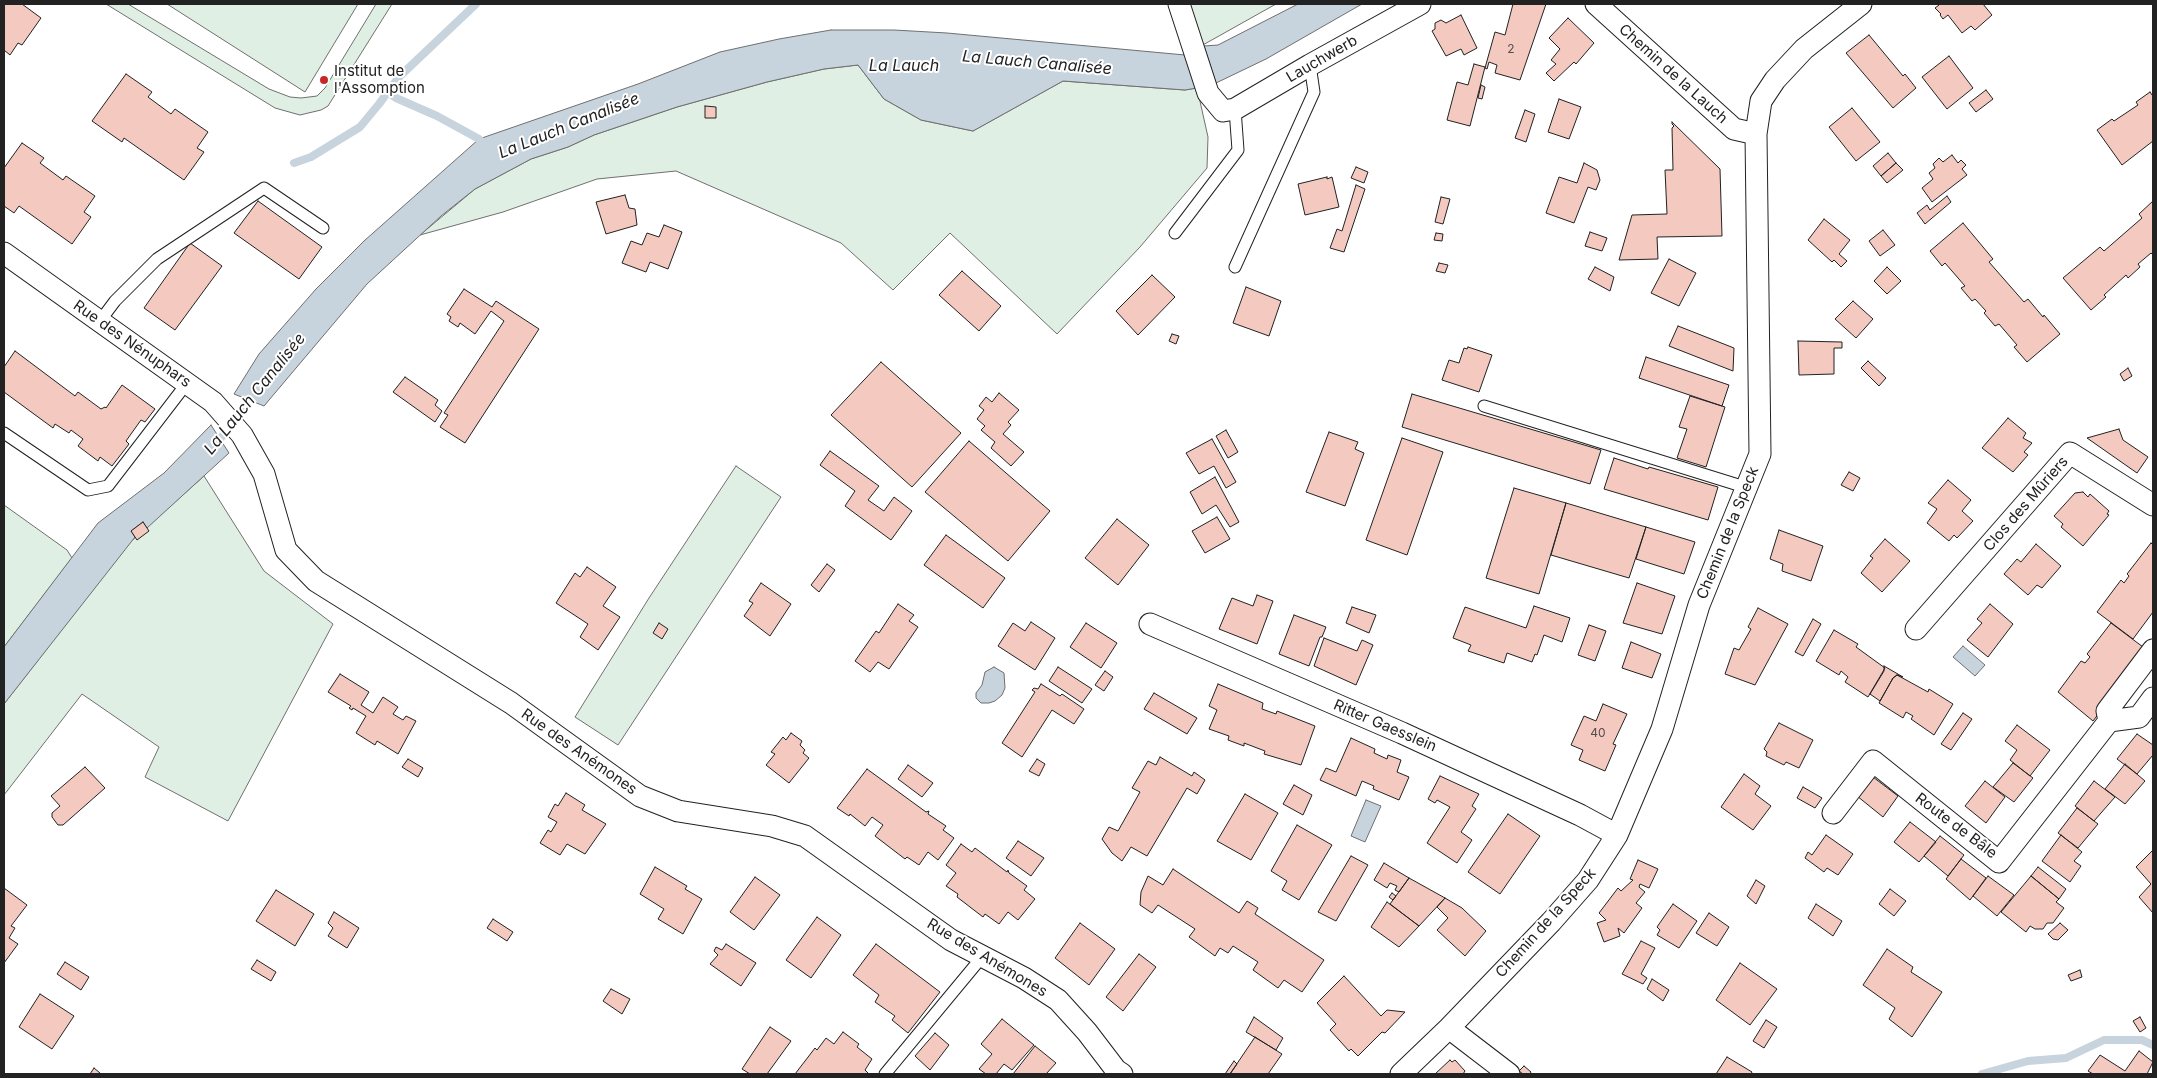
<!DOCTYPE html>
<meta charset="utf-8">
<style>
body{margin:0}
#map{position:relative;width:2157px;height:1078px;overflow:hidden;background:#fff;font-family:Inter,sans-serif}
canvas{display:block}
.frame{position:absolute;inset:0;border:5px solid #222;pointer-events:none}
</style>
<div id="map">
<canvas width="2157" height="1078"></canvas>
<div class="frame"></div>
</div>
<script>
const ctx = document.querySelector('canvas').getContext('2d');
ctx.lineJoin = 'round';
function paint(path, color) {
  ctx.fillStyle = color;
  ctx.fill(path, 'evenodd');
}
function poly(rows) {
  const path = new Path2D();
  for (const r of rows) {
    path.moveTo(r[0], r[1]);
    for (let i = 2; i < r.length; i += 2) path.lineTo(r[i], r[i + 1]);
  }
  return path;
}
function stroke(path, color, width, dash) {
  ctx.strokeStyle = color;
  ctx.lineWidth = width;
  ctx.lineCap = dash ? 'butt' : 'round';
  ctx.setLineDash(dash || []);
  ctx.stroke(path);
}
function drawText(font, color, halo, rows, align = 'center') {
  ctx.font = font + ' Inter,sans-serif';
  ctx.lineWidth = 4;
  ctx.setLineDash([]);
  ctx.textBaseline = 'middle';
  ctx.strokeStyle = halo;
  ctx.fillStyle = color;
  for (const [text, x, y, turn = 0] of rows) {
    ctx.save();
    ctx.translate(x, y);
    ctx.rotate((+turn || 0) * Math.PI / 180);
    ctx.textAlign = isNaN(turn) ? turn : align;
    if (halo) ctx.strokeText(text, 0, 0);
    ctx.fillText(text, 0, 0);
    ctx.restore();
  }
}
const green = poly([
 [106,4,128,4,269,89,290,97,301,98,317,96,325,88,376,4,392,4,328,106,321,110,300,115,275,108,106,4],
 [167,4,358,4,305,92,167,4],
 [1168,4,1276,4,1185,55,1168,4],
 [858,65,884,99,921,120,973,131,1063,81,1185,90,1197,88,1208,137,1207,168,1140,247,1057,334,950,233,893,290,841,243,676,171,597,179,503,212,420,235,475,189,531,159,568,147,594,135,677,107,767,82,824,69,858,65],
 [736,466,781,497,618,745,575,717,649,598,736,466],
 [204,476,264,571,333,624,228,821,145,777,159,747,82,694,4,795,4,704,127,545,204,476],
 [4,505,67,550,72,558,4,647,4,505]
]);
paint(green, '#e0efe3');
stroke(green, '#6f6f6f', 1);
const water = poly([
 [1298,4,1362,4,1266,59,1216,83,1204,46,1218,45,1298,4],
 [831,30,894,30,947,33,1185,55,1197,88,1185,90,1063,81,973,131,921,120,884,99,858,65,824,69,767,82,677,107,594,135,568,147,531,159,475,189,441,216,367,284,264,406,234,394,259,354,316,289,364,241,479,139,638,84,720,52,779,39,831,30],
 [211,425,229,453,147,528,143,522,131,531,135,537,4,704,4,647,98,523,164,473,211,425],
 [1963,646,1985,665,1975,676,1953,657,1963,646],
 [994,667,1004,673,1005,688,1002,695,995,701,989,703,981,703,976,698,976,693,982,685,985,672,994,667],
 [1366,800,1381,806,1365,842,1351,836,1366,800]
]);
paint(water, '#c7d3dd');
stroke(water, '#6f6f6f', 1);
stroke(poly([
 [388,92,396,98,437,116,479,139,486,146],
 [294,163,311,157,360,127,379,104,399,77,476,4],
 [214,447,256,392],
 [1982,1074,2028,1061,2066,1058,2104,1040,2142,1040,2153,1045]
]), '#c7d3dd', 8);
const building = poly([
 [4,4,22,4,41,18,22,45,18,43,10,55,4,50,4,4],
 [1513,4,1546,4,1520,80,1495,73,1497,65,1489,62,1487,69,1485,68,1495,32,1505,35,1513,4],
 [1938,4,1983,4,1992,15,1975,30,1971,26,1962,33,1948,15,1943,19,1940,15,1941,14,1935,8,1939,5,1938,4],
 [1461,15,1477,48,1464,55,1461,49,1446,56,1432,31,1435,29,1435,23,1441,20,1446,23,1461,15],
 [1568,18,1594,43,1576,64,1574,62,1554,81,1546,73,1556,64,1551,60,1560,49,1549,38,1568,18],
 [1869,35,1903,76,1905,74,1916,88,1893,108,1846,53,1869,35],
 [1949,56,1973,88,1947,109,1922,77,1949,56],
 [1474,64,1485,67,1470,126,1447,120,1457,82,1468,85,1474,64],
 [126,74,152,92,148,97,171,114,175,109,208,132,197,148,204,152,184,180,124,138,122,142,92,121,126,74],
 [1481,85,1485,87,1482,99,1478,98,1481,85],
 [1986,90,1993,99,1976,112,1969,103,1986,90],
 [2150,92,2152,95,2153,94,2153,141,2122,165,2097,130,2112,119,2114,121,2138,105,2136,102,2150,92],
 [1559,99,1581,107,1569,139,1548,132,1559,99],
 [705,106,716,107,716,118,705,118,705,106],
 [1852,108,1880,142,1856,161,1829,127,1852,108],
 [1525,110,1535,114,1526,142,1515,138,1525,110],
 [1672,122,1720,169,1722,236,1657,237,1658,259,1619,260,1632,215,1667,214,1665,170,1673,170,1672,128,1674,126,1672,124,1672,122],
 [22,143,44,158,40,163,63,180,66,176,95,196,84,212,91,217,72,244,19,206,14,213,4,206,4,168,22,143],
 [1888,153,1896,163,1881,176,1873,166,1888,153],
 [1952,155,1958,163,1961,160,1966,165,1962,169,1967,175,1932,202,1922,188,1933,179,1929,173,1935,168,1933,164,1939,158,1943,162,1952,155],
 [1584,163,1597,170,1600,180,1596,190,1588,187,1574,223,1546,213,1559,177,1577,183,1584,163],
 [1896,163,1903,170,1887,183,1881,176,1896,163],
 [1356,167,1368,172,1364,183,1351,178,1356,167],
 [1327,177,1327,179,1332,177,1339,207,1305,215,1298,184,1327,177],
 [1356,185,1365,189,1344,252,1330,248,1337,229,1342,231,1356,185],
 [625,195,629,208,635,209,637,225,606,234,596,202,625,195],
 [1947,196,1951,202,1925,224,1917,213,1927,205,1930,210,1947,196],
 [1441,197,1450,199,1443,224,1435,222,1441,197],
 [258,201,322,247,299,279,234,233,258,201],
 [2153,201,2153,255,2151,253,2138,264,2140,267,2128,278,2126,275,2104,295,2106,297,2091,310,2063,278,2100,247,2104,251,2142,218,2139,214,2153,201],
 [1824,219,1850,240,1839,254,1847,261,1841,267,1834,260,1832,262,1808,240,1824,219],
 [1963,223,1993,259,1989,262,2024,302,2028,299,2043,317,2044,315,2060,334,2027,362,2014,347,2017,345,1999,324,1995,326,1984,313,1986,311,1975,299,1972,301,1961,288,1965,286,1945,263,1942,266,1930,251,1963,223],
 [664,225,682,232,668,269,650,262,646,272,622,263,631,241,642,245,647,233,659,237,664,225],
 [1883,230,1895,245,1880,256,1869,241,1883,230],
 [1590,232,1607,238,1602,251,1585,246,1590,232],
 [1436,233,1443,234,1442,241,1434,240,1436,233],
 [190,243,222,266,175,330,144,308,190,243],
 [1669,259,1696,273,1679,306,1651,293,1669,259],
 [1439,263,1448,265,1445,273,1436,271,1439,263],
 [1595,267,1614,277,1610,291,1588,279,1595,267],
 [1887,267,1901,281,1887,294,1874,281,1887,267],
 [962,271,1001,306,979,331,939,295,962,271],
 [1152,275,1175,297,1138,335,1116,311,1152,275],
 [1246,287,1281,301,1269,336,1233,323,1246,287],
 [464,289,492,307,496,301,539,329,465,443,440,427,448,415,444,413,504,321,491,311,475,334,460,323,458,327,449,321,451,317,447,314,464,289],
 [1853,301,1873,319,1856,338,1835,319,1853,301],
 [1678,326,1734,348,1733,371,1669,346,1678,326],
 [1172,334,1179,336,1176,344,1169,341,1172,334],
 [1798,341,1842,342,1842,348,1834,348,1834,374,1799,375,1798,341],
 [1468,347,1492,355,1479,392,1442,380,1449,360,1459,363,1464,348,1467,349,1468,347],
 [15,351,75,396,78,392,101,409,105,407,106,408,122,385,155,409,145,422,141,420,126,441,129,444,112,466,100,457,98,461,78,446,83,439,71,430,69,433,55,424,53,428,4,392,4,367,15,351],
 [1646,357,1729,385,1722,406,1639,378,1646,357],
 [1868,361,1886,378,1879,386,1861,368,1868,361],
 [881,362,961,433,912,487,831,415,881,362],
 [2128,368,2132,376,2124,381,2120,374,2128,368],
 [405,377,438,400,435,405,442,411,435,422,393,392,405,377],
 [999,393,1019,410,1008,422,1011,425,1003,434,1024,452,1011,466,991,448,995,442,981,430,985,426,977,419,984,410,979,406,986,397,992,402,999,393],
 [1412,394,1601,450,1590,484,1402,427,1412,394],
 [1690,396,1725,407,1706,467,1677,458,1687,429,1679,427,1690,396],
 [2008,418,2026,433,2023,438,2032,443,2024,452,2028,455,2013,472,1982,448,2008,418],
 [2119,429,2123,440,2148,457,2137,473,2087,438,2119,429],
 [1226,430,1238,452,1228,458,1216,436,1226,430],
 [1329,432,1358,442,1355,449,1364,453,1345,506,1306,492,1329,432],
 [1402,438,1443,452,1407,555,1366,540,1402,438],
 [1212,439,1236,482,1226,488,1214,466,1199,474,1186,453,1212,439],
 [969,441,1050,511,1008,561,925,492,969,441],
 [830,451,879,486,868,500,884,511,894,497,912,511,891,540,845,506,855,491,820,465,830,451],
 [1614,458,1648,469,1649,467,1718,487,1708,520,1604,489,1614,458],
 [1849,472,1860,478,1853,491,1841,485,1849,472],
 [1215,477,1239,522,1230,527,1216,505,1202,514,1190,492,1215,477],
 [1948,480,1971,500,1962,511,1973,521,1957,538,1954,535,1949,541,1927,523,1937,509,1928,503,1948,480],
 [1514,488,1566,503,1539,594,1486,578,1514,488],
 [2083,492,2088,497,2090,494,2109,511,2107,514,2109,515,2083,546,2061,527,2063,524,2054,516,2075,493,2083,492],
 [1566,503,1646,527,1629,578,1551,555,1566,503],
 [1217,517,1230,539,1205,553,1192,531,1217,517],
 [1117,519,1149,545,1118,585,1085,558,1117,519],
 [143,522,149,531,137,540,131,531,143,522],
 [1646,527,1695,542,1684,574,1636,559,1646,527],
 [1779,530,1823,546,1811,581,1782,571,1783,564,1770,559,1779,530],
 [946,535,1005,578,983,608,924,565,946,535],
 [1885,539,1910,561,1882,592,1861,573,1873,558,1870,556,1885,539],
 [2151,543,2153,545,2153,612,2133,639,2097,612,2121,580,2124,583,2129,576,2127,574,2151,543],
 [2036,544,2061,566,2042,588,2037,585,2028,595,2004,574,2017,559,2021,562,2036,544],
 [827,564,835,570,819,592,811,585,827,564],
 [587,567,616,587,603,606,620,617,598,650,580,637,588,624,556,603,575,573,580,577,587,567],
 [761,583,791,604,770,636,744,616,753,603,749,601,761,583],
 [1637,583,1675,596,1662,634,1623,623,1637,583],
 [1257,595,1273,601,1257,644,1219,629,1232,598,1253,606,1257,595],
 [898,604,914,615,909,621,918,627,889,669,878,662,870,672,855,661,876,631,879,633,898,604],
 [1990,604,2013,624,1988,657,1967,640,1982,623,1977,619,1990,604],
 [1534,606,1570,618,1562,642,1544,635,1537,655,1535,654,1532,662,1507,653,1504,663,1468,651,1471,645,1453,638,1465,607,1526,628,1534,606],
 [1352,607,1376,615,1369,633,1346,623,1352,607],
 [1758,608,1788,624,1755,685,1725,674,1734,648,1739,650,1751,629,1748,627,1758,608],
 [1294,615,1326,627,1322,637,1320,637,1309,666,1279,654,1294,615],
 [1813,619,1821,624,1803,656,1795,652,1813,619],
 [1031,622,1055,638,1035,670,998,646,1013,623,1025,631,1031,622],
 [659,623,668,629,662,639,653,633,659,623],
 [1086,623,1117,643,1101,668,1070,647,1086,623],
 [2111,623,2147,650,2093,721,2058,692,2081,661,2085,663,2090,657,2087,654,2111,623],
 [1589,625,1606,631,1595,661,1578,655,1589,625],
 [1834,630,1858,644,1856,647,1885,668,1868,697,1845,682,1848,677,1841,671,1839,675,1816,661,1834,630],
 [1324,638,1357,651,1362,640,1373,645,1356,685,1314,666,1324,638],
 [1631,642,1661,654,1652,678,1622,668,1631,642],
 [1884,666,1903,677,1897,675,1893,678,1880,701,1870,694,1884,671,1884,666],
 [1058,667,1092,689,1082,703,1049,681,1058,667],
 [1105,671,1113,677,1104,691,1095,685,1105,671],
 [340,674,369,692,361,705,373,713,383,697,398,707,393,714,403,720,406,716,416,721,398,754,377,741,375,745,356,733,366,716,353,708,352,710,349,708,351,706,328,692,340,674],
 [1897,675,1928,692,1929,689,1953,704,1934,735,1911,719,1913,716,1906,712,1903,718,1879,703,1893,678,1897,675],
 [1041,684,1060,696,1062,694,1084,709,1074,724,1052,710,1022,757,1002,743,1035,692,1032,690,1034,688,1038,689,1041,684],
 [1218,684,1263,703,1262,709,1276,714,1277,711,1315,726,1301,765,1264,754,1265,751,1244,743,1244,746,1228,740,1229,736,1209,729,1217,710,1209,706,1218,684],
 [1154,693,1197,718,1187,734,1144,709,1154,693],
 [1603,704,1627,714,1613,744,1616,745,1605,771,1579,760,1583,750,1571,745,1584,716,1596,721,1603,704],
 [1963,713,1972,719,1951,750,1941,744,1963,713],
 [1779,723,1813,740,1799,768,1786,762,1784,765,1766,756,1767,752,1764,749,1779,723],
 [2017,725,2050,750,2030,776,2010,760,2017,750,2005,741,2017,725],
 [791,733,802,741,800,745,805,750,803,753,809,758,789,783,766,765,775,754,771,752,783,737,786,740,791,733],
 [2137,734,2153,745,2153,755,2137,774,2117,759,2137,734],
 [1351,738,1375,749,1374,753,1387,759,1388,755,1401,760,1397,772,1409,777,1399,800,1373,789,1374,786,1362,781,1356,796,1320,780,1326,768,1336,772,1351,738],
 [1160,757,1192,776,1194,772,1205,780,1197,794,1187,788,1147,856,1131,847,1122,861,1112,853,1102,839,1109,827,1118,831,1140,792,1132,788,1148,761,1156,765,1160,757],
 [408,759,423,768,418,777,402,767,408,759],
 [1037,759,1045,764,1039,776,1029,771,1037,759],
 [2013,763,2033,778,2014,802,1993,787,2013,763],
 [2125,764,2145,781,2125,804,2105,789,2125,764],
 [908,765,933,783,922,797,898,779,908,765],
 [85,767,105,788,63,825,58,825,52,817,52,813,60,806,51,796,85,767],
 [867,769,926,812,929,811,928,814,946,826,943,830,954,838,938,860,928,852,919,865,907,857,905,859,875,836,883,825,872,817,865,826,850,814,849,816,837,808,867,769],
 [1744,774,1760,786,1755,794,1771,806,1753,830,1721,807,1744,774],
 [1440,776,1479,794,1472,806,1476,809,1461,832,1472,840,1457,863,1427,843,1450,807,1437,800,1435,803,1428,799,1440,776],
 [1873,777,1898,796,1883,817,1857,796,1873,777],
 [1985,781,2005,797,1986,823,1965,806,1985,781],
 [2094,781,2115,797,2094,821,2075,806,2094,781],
 [1294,785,1312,795,1303,815,1283,804,1294,785],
 [1803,787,1822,798,1815,808,1797,798,1803,787],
 [566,793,585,805,582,810,606,824,585,854,567,844,560,855,540,843,548,830,551,832,557,822,548,817,555,804,558,806,566,793],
 [1245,794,1278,813,1251,860,1217,841,1245,794],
 [2077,808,2098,824,2078,848,2058,833,2077,808],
 [1508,814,1540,836,1500,894,1468,872,1508,814],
 [1910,822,1936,842,1919,862,1894,842,1910,822],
 [1297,825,1332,845,1299,900,1282,890,1287,881,1271,871,1297,825],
 [1826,835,1853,854,1838,875,1827,868,1824,872,1805,858,1808,852,1812,855,1826,835],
 [2061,835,2082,852,2074,861,2081,866,2070,882,2042,861,2061,835],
 [1940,836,1964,855,1948,876,1924,856,1940,836],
 [1018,841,1044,858,1031,876,1006,858,1018,841],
 [961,844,972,852,975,848,1007,872,1008,870,1009,873,1027,886,1024,890,1035,899,1018,920,1008,912,999,924,985,914,983,917,957,897,958,894,946,886,956,873,946,865,961,844],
 [2153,850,2153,913,2139,897,2151,884,2136,867,2153,850],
 [1351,856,1368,865,1336,921,1318,912,1351,856],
 [1961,859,1986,878,1970,900,1946,879,1961,859],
 [1638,860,1658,869,1649,888,1640,884,1639,887,1645,892,1636,903,1642,908,1624,933,1618,928,1620,936,1604,942,1597,923,1606,920,1599,913,1618,888,1621,891,1633,880,1630,879,1638,860],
 [1384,863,1409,878,1399,892,1395,890,1397,886,1390,883,1387,888,1374,880,1384,863],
 [655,867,687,886,685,889,702,899,683,934,658,919,664,909,640,894,655,867],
 [2038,867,2066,889,2059,899,2031,876,2038,867],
 [1173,869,1239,913,1247,901,1258,908,1255,914,1324,960,1302,992,1284,980,1278,988,1253,970,1258,962,1233,946,1228,953,1220,948,1215,956,1189,937,1195,929,1158,905,1152,913,1140,905,1141,892,1148,876,1163,885,1173,869],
 [1988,876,2014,895,1997,916,1973,896,1988,876],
 [2031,876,2059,899,2056,902,2064,908,2053,923,2047,923,2043,929,2035,929,2030,926,2026,932,2001,912,2031,876],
 [755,877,780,895,754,930,730,912,755,877],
 [1409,878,1445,898,1419,926,1390,904,1409,878],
 [1756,880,1765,886,1756,904,1747,896,1756,880],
 [4,888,27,905,11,926,15,928,9,938,18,944,4,963,4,888],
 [1890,889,1906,901,1894,916,1879,904,1890,889],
 [276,890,314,914,295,946,256,921,276,890],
 [1392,893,1396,896,1393,900,1389,897,1392,893],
 [1445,898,1462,908,1486,931,1465,956,1437,930,1448,918,1437,907,1445,898],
 [1387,902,1419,926,1399,947,1371,927,1387,902],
 [1673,904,1697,921,1679,948,1657,935,1660,930,1657,927,1673,904],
 [1816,904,1842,921,1833,936,1808,918,1816,904],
 [334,912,359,928,347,948,328,936,333,928,328,923,334,912],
 [1709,913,1729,927,1717,946,1696,933,1709,913],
 [817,917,841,935,811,978,786,960,817,917],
 [493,919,513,932,507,941,487,928,493,919],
 [1080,923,1115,949,1089,985,1055,958,1080,923],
 [2060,923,2068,930,2058,940,2053,939,2048,934,2060,923],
 [1641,941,1655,948,1641,974,1647,978,1643,984,1622,974,1641,941],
 [726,944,756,963,741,986,710,964,718,955,714,951,716,947,722,950,726,944],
 [876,944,940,992,908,1033,892,1020,895,1016,875,1002,879,995,853,975,876,944],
 [1887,949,1913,967,1911,972,1942,992,1912,1037,1889,1019,1895,1008,1863,985,1887,949],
 [1139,954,1156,967,1123,1011,1106,997,1139,954],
 [257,960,276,972,271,981,251,969,257,960],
 [65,962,89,977,81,990,57,974,65,962],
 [1740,963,1777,989,1750,1025,1716,1000,1740,963],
 [2080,970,2082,977,2071,981,2068,975,2080,970],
 [1344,976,1381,1016,1387,1010,1405,1012,1385,1033,1382,1032,1358,1056,1351,1049,1349,1051,1330,1030,1336,1024,1317,1003,1344,976],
 [1652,979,1669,990,1663,1001,1647,989,1652,979],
 [611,989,630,999,622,1014,603,1001,611,989],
 [40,994,74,1016,52,1049,19,1027,40,994],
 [1254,1017,1283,1038,1276,1050,1246,1032,1254,1017],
 [2140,1017,2146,1028,2140,1032,2133,1021,2140,1017],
 [1002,1019,1034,1045,1012,1070,1004,1064,996,1074,986,1074,979,1069,992,1054,981,1044,1002,1019],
 [1766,1020,1777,1027,1764,1048,1753,1041,1766,1020],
 [770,1027,791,1041,767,1074,750,1074,742,1069,770,1027],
 [843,1032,859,1044,857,1047,872,1059,865,1070,869,1074,795,1074,815,1048,817,1050,826,1038,834,1044,843,1032],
 [935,1033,949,1045,930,1070,915,1056,935,1033],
 [1255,1037,1282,1054,1268,1074,1230,1074,1255,1037],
 [1035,1046,1056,1063,1046,1074,1013,1074,1035,1046],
 [2139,1051,2153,1062,2147,1074,2093,1074,2088,1071,2100,1055,2125,1071,2139,1051],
 [1727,1057,1752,1072,1751,1074,1716,1074,1727,1057],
 [1450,1060,1452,1062,1455,1060,1465,1071,1463,1074,1435,1074,1450,1060],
 [1234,1061,1237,1064,1230,1074,1225,1074,1234,1061],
 [1524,1066,1531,1072,1530,1074,1523,1074,1519,1071,1524,1066],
 [94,1068,100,1073,99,1074,90,1074,94,1068]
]);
paint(building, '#f3c9c0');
stroke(building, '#222', 1);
const lane = poly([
 [1175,233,1238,150,1235,109],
 [1235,267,1314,92,1310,65],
 [100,321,115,301,157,259,264,188,323,228],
 [1484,406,1748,488],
 [4,433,88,490,108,486,187,383],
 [885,1074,982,957]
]);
const street = poly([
 [1179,4,1208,93,1223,111,1235,109,1310,65,1420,4],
 [1596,4,1734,129,1756,134],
 [4,253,213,402,242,435,264,474,286,550,316,581,511,703,640,796,678,811,772,826,805,836,951,940,1024,978,1058,1000,1087,1032,1116,1070,1122,1074],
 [1150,624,1402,733,1580,815,1617,835],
 [1916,629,2070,453,2153,505],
 [2109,721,2107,711,2153,650],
 [1833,813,1873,761,1999,862,2109,721,2139,717,2153,698],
 [1449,1028,1509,1074],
 [1401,1074,1449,1028,1551,922,1588,880,1617,835,1662,729,1699,605,1760,454,1756,134,1761,101,1775,80,1804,49,1861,4]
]);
stroke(lane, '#222', 13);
stroke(street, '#222', 23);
stroke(lane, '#fff', 11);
stroke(street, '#fff', 21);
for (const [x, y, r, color] of [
 [324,80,5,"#c62828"]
]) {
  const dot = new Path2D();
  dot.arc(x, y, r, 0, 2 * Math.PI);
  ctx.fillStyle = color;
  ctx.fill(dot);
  stroke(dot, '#fff', 2);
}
drawText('12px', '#564c4a', null, [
 ["2",1511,49],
 ["40",1598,733]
]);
drawText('15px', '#222', '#fff', [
 ["Lauchwerb",1322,59,-30],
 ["Chemin de la Lauch",1673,74,42],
 ["Rue des Nénuphars",132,344,35],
 ["Clos des Mûriers",2026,504,-49],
 ["Chemin de la Speck",1728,533,-68],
 ["Ritter Gaesslein",1385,726,23],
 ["Rue des Anémones",579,752,35],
 ["Route de Bâle",1956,826,37],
 ["Chemin de la Speck",1546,923,-48],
 ["Rue des Anémones",987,958,31]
]);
drawText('15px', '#222', '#fff', [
 ["Institut de",334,71],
 ["l'Assomption",334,88]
], 'left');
drawText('italic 16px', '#222', '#fff', [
 ["La Lauch Canalisée",1037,63,5],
 ["La Lauch",904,66],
 ["La Lauch Canalisée",569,126,-22],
 ["La Lauch Canalisée",255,394,-51]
]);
</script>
